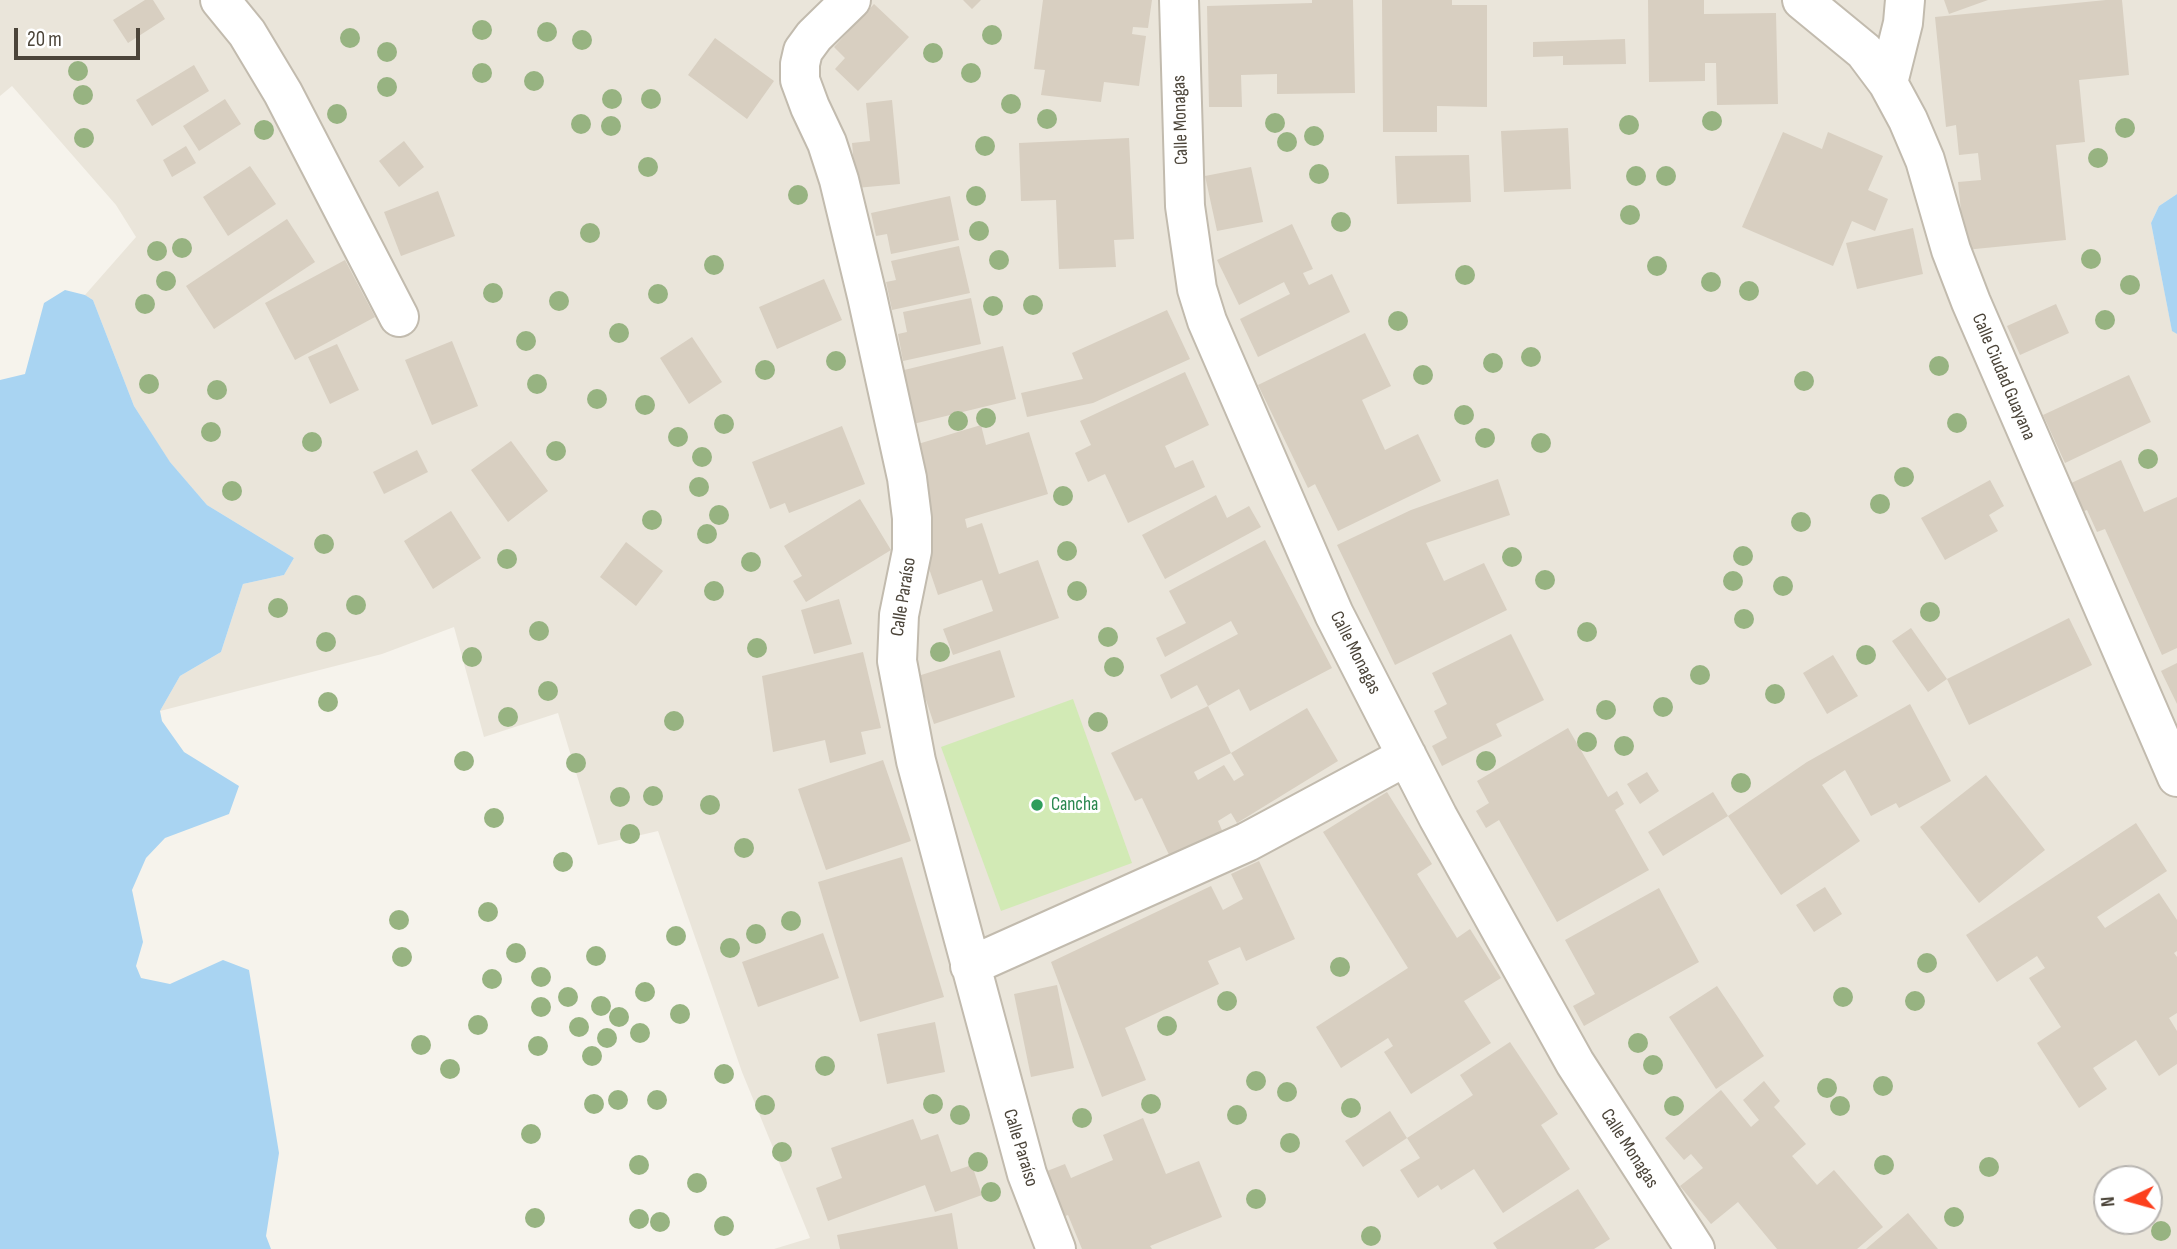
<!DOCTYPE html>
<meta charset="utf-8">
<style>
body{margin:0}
#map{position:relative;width:2177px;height:1249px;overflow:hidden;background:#f6f3ec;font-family:"Sofia Sans Condensed",sans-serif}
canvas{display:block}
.north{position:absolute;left:2093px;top:1165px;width:70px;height:70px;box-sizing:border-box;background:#fff;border:2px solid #b7b4b0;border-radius:50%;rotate:265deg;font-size:19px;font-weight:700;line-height:28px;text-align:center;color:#4b4439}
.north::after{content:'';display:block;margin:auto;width:24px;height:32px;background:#fc3f1d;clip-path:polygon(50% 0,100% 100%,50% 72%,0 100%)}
.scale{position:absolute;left:14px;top:28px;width:126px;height:32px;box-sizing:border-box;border:4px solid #4b4439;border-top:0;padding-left:9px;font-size:21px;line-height:24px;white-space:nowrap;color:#4b4439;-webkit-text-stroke:5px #fff;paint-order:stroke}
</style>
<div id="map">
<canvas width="2177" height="1249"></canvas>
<div class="north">N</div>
<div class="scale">20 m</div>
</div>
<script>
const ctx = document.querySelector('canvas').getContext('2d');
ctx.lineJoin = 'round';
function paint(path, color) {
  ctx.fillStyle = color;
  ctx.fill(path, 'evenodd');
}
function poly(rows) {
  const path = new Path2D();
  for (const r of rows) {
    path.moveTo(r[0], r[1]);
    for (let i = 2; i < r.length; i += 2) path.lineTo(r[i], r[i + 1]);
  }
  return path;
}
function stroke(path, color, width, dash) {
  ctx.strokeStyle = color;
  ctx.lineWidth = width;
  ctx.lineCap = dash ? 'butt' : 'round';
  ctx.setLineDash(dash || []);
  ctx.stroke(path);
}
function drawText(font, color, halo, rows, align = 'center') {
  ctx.font = font + ' "Sofia Sans Condensed",sans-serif';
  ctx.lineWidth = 6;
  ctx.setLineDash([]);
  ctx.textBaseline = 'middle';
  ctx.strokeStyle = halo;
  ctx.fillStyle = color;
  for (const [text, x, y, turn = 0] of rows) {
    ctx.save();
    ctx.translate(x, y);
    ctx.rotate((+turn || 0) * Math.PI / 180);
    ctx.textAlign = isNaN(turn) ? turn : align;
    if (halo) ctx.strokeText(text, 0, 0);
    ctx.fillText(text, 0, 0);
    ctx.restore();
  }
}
paint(poly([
 [0,0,2177,0,2177,194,2159,206,2151,223,2172,330,2177,334,2177,1249,774,1249,810,1238,742,1072,658,831,598,845,558,713,484,737,454,627,382,654,160,711,180,676,221,652,243,584,284,575,294,558,207,505,169,461,134,406,93,300,85,295,136,237,116,205,12,86,0,96],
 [2107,1179,2149,1179,2149,1221,2107,1221]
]), '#eae5da');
paint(poly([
 [1073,699,1132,863,1001,911,941,747]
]), '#d2eab5');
paint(poly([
 [2177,194,2177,334,2172,331,2151,223,2159,206],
 [65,290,85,295,93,300,134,406,170,462,207,505,294,558,284,575,243,584,221,652,180,676,160,711,162,721,184,752,239,786,229,814,165,838,146,858,132,890,143,942,136,966,141,978,170,984,223,960,249,970,279,1153,266,1236,271,1249,0,1249,0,380,25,374,44,303]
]), '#a9d4f2');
paint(poly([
 [145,0,153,0,165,19,128,43,113,20],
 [963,0,981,0,972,9],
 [1043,0,1152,0,1148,28,1133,27,1132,34,1146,36,1139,86,1104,82,1101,102,1041,95,1045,70,1034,69],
 [1312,0,1353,0,1355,93,1277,94,1277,74,1241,75,1242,107,1209,107,1207,6,1312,3],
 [1382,0,1452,0,1452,5,1487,5,1487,107,1437,106,1437,132,1383,132],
 [1648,0,1704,0,1704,14,1776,13,1778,104,1717,105,1716,63,1705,63,1705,81,1649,82],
 [1944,0,1988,0,1949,14],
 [2106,0,2122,0,2129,75,2079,80,2085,142,2056,145,2066,240,1965,250,1958,182,1981,180,1978,153,1959,155,1956,125,1946,127,1935,17],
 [874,4,909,37,858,91,835,69,845,58,834,47],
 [715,38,774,81,747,119,688,75],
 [1625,39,1626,64,1563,65,1563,56,1533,57,1533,42],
 [194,65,209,91,152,126,136,100],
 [225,99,241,124,199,151,183,126],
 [892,100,900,184,856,188,852,143,870,141,866,103],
 [1568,128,1571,189,1504,192,1501,131],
 [1783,132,1822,149,1828,132,1883,156,1868,190,1888,199,1875,231,1852,221,1833,266,1742,227],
 [1129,138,1134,239,1114,240,1116,267,1059,269,1056,200,1021,201,1019,143],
 [404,141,424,167,399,187,379,161],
 [186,146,196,163,172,177,163,160],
 [1469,155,1471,202,1397,204,1395,156],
 [250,166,276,204,228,236,203,197],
 [1251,167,1263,222,1217,231,1205,176],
 [438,191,455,236,401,256,384,212],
 [950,196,959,240,891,254,887,234,876,236,871,213],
 [287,219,315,262,214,329,186,286],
 [1292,224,1313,269,1303,273,1309,285,1332,274,1350,312,1258,357,1240,319,1290,294,1284,282,1239,305,1217,260],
 [1913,228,1923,274,1857,289,1846,243],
 [959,246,970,293,892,310,886,282,896,280,891,261],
 [345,260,375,317,295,360,265,303],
 [824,279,842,320,777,349,759,307],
 [971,298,981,344,903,361,898,334,907,332,903,312],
 [2056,304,2069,333,2020,355,2007,326],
 [1167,310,1190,359,1093,403,1027,417,1021,393,1083,379,1072,353],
 [1365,333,1391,386,1362,400,1385,450,1418,434,1441,481,1338,531,1315,484,1308,488,1258,385],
 [692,337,722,382,689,404,660,358],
 [452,341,478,406,432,425,405,360],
 [337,344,359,390,330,404,308,357],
 [1003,346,1016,399,909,425,896,372],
 [1185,372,1209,425,1165,446,1175,468,1193,460,1205,487,1128,523,1105,474,1088,482,1075,453,1091,445,1080,421],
 [2129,375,2151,422,2065,463,2043,415],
 [981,425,986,445,1029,432,1048,494,965,519,967,528,982,523,999,574,1038,560,1059,618,953,655,943,629,993,611,982,580,938,595,921,545,915,490,929,486,918,444],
 [842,426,865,484,789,513,785,503,770,509,752,462],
 [511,441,548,491,508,522,471,470],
 [417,450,428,472,384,494,373,472],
 [2121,460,2144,512,2177,497,2177,648,2162,655,2105,529,2097,532,2087,510,2079,513,2067,485],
 [1498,479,1510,515,1426,543,1444,581,1484,563,1507,610,1395,665,1337,545,1411,510],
 [1990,480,2004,506,1989,515,1998,531,1945,560,1921,518],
 [1216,495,1227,518,1249,506,1261,527,1165,579,1142,535],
 [860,499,891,550,806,602,793,581,802,576,784,546],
 [451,511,481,558,433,589,404,541],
 [1265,540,1332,668,1250,711,1239,689,1208,706,1197,685,1171,699,1160,675,1238,634,1231,621,1165,657,1156,638,1186,623,1169,591],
 [626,542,663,571,636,606,600,577],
 [839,599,852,644,814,654,801,610],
 [2069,618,2092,665,1969,725,1947,679,1928,692,1892,641,1911,628,1947,679],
 [1511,634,1544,700,1496,724,1502,736,1442,766,1432,746,1447,738,1434,711,1447,704,1432,673],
 [1000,650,1015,697,934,724,918,676],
 [863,652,881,728,861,732,866,754,830,763,825,740,773,752,762,676],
 [1833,655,1858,696,1827,714,1803,673],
 [2177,663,2177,704,2161,671],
 [1910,704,1951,781,1899,808,1896,803,1871,816,1845,770,1822,785,1860,841,1781,895,1728,816,1807,762],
 [1208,706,1231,753,1194,772,1198,780,1224,765,1234,781,1244,775,1231,753,1307,708,1338,761,1237,823,1231,813,1218,821,1224,835,1172,861,1142,798,1135,801,1111,753],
 [1568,728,1608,797,1617,791,1624,804,1615,810,1649,870,1557,922,1499,820,1486,828,1476,811,1489,803,1477,781],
 [883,760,911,841,826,870,798,789],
 [1647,772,1659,791,1640,804,1627,784],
 [1986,775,2045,850,1979,903,1920,827],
 [1387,792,1432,864,1417,874,1457,938,1470,929,1501,978,1464,1001,1491,1043,1411,1094,1384,1052,1393,1046,1388,1038,1341,1068,1316,1027,1408,968,1323,832],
 [1713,792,1728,816,1663,856,1648,832],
 [2136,823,2167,871,2097,917,2105,928,2159,893,2177,920,2177,951,2174,953,2177,957,2177,1013,2169,1018,2177,1031,2177,1064,2159,1076,2136,1040,2093,1068,2107,1089,2079,1108,2037,1043,2061,1027,2029,978,2045,968,2037,956,1997,982,1966,935],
 [902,857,944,997,860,1022,818,882],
 [1259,861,1295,939,1246,961,1240,947,1208,961,1219,984,1125,1028,1146,1080,1102,1097,1051,962,1211,886,1223,910,1243,899,1231,874],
 [1825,887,1842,914,1814,932,1796,905],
 [1659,888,1699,962,1584,1026,1573,1006,1595,994,1565,940],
 [823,933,839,978,758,1007,742,962],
 [1057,985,1074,1068,1031,1077,1014,994],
 [1717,986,1764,1056,1716,1089,1669,1017],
 [935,1022,945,1072,887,1084,877,1034],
 [1510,1042,1558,1114,1541,1125,1570,1169,1503,1213,1474,1169,1441,1190,1438,1185,1418,1198,1400,1170,1420,1158,1407,1138,1473,1095,1460,1075],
 [1764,1081,1780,1101,1774,1107,1806,1144,1792,1156,1817,1185,1834,1170,1883,1227,1857,1249,1777,1249,1738,1202,1711,1224,1680,1186,1703,1168,1691,1154,1684,1160,1665,1138,1721,1090,1751,1127,1759,1120,1743,1100],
 [1390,1111,1407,1138,1363,1167,1345,1141],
 [1143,1118,1166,1174,1199,1161,1222,1217,1150,1246,1152,1249,1082,1249,1068,1215,1060,1218,1042,1173,1065,1164,1071,1178,1113,1160,1103,1135],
 [913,1119,921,1140,938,1134,951,1172,972,1165,982,1195,935,1212,925,1185,828,1221,816,1188,842,1178,831,1148],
 [1578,1189,1610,1239,1594,1249,1497,1249,1493,1243],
 [952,1213,958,1249,840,1249,837,1235],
 [1908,1213,1938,1249,1866,1249]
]), '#d8cfc1');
const minor = poly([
 [220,0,247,33,283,93,399,317],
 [851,0,814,36,803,51,800,64,800,80,810,107,827,143,839,180,867,296,907,478,912,518,912,551,899,615,897,661,916,761,1027,1174,1056,1249],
 [1179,0,1185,206,1197,289,1207,321,1334,614,1438,817,1575,1063,1695,1249],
 [1802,0,1864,51,1888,83,1908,120,1925,160,1951,250,1971,302,2177,777],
 [1888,83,1903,23,1905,0],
 [970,966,1247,842,1407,756]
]);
stroke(minor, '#c2bbae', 42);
stroke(minor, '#fff', 38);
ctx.fillStyle = '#97b381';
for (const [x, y] of [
 [482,30],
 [547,32],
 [992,35],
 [350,38],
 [582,40],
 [387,52],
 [933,53],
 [78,71],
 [482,73],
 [971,73],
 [534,81],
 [387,87],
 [83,95],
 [612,99],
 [651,99],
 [1011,104],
 [337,114],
 [1047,119],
 [1712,121],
 [1275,123],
 [581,124],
 [1629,125],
 [611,126],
 [2125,128],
 [264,130],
 [1314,136],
 [84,138],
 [1287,142],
 [985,146],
 [2098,158],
 [648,167],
 [1319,174],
 [1636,176],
 [1666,176],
 [798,195],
 [976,196],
 [1630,215],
 [1341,222],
 [979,231],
 [590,233],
 [182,248],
 [157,251],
 [2091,259],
 [999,260],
 [714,265],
 [1657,266],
 [1465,275],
 [166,281],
 [1711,282],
 [2130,285],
 [1749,291],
 [493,293],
 [658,294],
 [559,301],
 [145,304],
 [1033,305],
 [993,306],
 [2105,320],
 [1398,321],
 [619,333],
 [526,341],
 [1531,357],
 [836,361],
 [1493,363],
 [1939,366],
 [765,370],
 [1423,375],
 [1804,381],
 [149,384],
 [537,384],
 [217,390],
 [597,399],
 [645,405],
 [1464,415],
 [986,418],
 [958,421],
 [1957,423],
 [724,424],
 [211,432],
 [678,437],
 [1485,438],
 [312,442],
 [1541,443],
 [556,451],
 [702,457],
 [2148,459],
 [1904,477],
 [699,487],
 [232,491],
 [1063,496],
 [1880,504],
 [719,515],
 [652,520],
 [1801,522],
 [707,534],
 [324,544],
 [1067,551],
 [1743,556],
 [1512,557],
 [507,559],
 [751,562],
 [1545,580],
 [1733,581],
 [1783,586],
 [714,591],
 [1077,591],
 [356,605],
 [278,608],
 [1930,612],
 [1744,619],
 [539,631],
 [1587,632],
 [1108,637],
 [326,642],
 [757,648],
 [940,652],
 [1866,655],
 [472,657],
 [1114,667],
 [1700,675],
 [548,691],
 [1775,694],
 [328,702],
 [1663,707],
 [1606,710],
 [508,717],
 [674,721],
 [1098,722],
 [1587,742],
 [1624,746],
 [464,761],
 [1486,761],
 [576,763],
 [1741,783],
 [653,796],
 [620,797],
 [710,805],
 [494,818],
 [630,834],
 [744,848],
 [563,862],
 [488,912],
 [399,920],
 [791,921],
 [756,934],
 [676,936],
 [730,948],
 [516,953],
 [596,956],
 [402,957],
 [1927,963],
 [1340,967],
 [541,977],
 [492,979],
 [645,992],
 [568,997],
 [1843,997],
 [1227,1001],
 [1915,1001],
 [601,1006],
 [541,1007],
 [680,1014],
 [619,1017],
 [478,1025],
 [1167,1026],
 [579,1027],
 [640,1033],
 [607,1038],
 [1638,1043],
 [421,1045],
 [538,1046],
 [592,1056],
 [1653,1065],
 [825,1066],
 [450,1069],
 [724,1074],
 [1256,1081],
 [1883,1086],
 [1827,1088],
 [1287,1092],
 [618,1100],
 [657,1100],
 [594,1104],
 [933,1104],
 [1151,1104],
 [765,1105],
 [1674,1106],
 [1840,1106],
 [1351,1108],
 [960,1115],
 [1237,1115],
 [1082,1118],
 [531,1134],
 [1290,1143],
 [782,1152],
 [978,1162],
 [639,1165],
 [1884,1165],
 [1989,1167],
 [697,1183],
 [991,1192],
 [1256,1199],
 [1954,1217],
 [535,1218],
 [639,1219],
 [660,1222],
 [724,1226],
 [2161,1231],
 [1371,1236]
]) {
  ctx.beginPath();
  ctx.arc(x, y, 10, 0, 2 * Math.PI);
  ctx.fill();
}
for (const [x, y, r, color] of [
 [1037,805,7,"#2e9e5b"]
]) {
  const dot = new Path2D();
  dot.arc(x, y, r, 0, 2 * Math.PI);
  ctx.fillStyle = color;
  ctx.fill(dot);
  stroke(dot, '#fff', 2.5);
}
drawText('19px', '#4b4439', '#fff', [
 ["Calle Monagas",1181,120,-92],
 ["Calle Ciudad Guayana",2003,377,67],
 ["Calle Paraíso",904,597,-81],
 ["Calle Monagas",1355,653,63],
 ["Calle Paraíso",1020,1148,73],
 ["Calle Monagas",1629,1149,57]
]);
drawText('19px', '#27864d', '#fff', [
 ["Cancha",1051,805]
], 'left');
</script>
